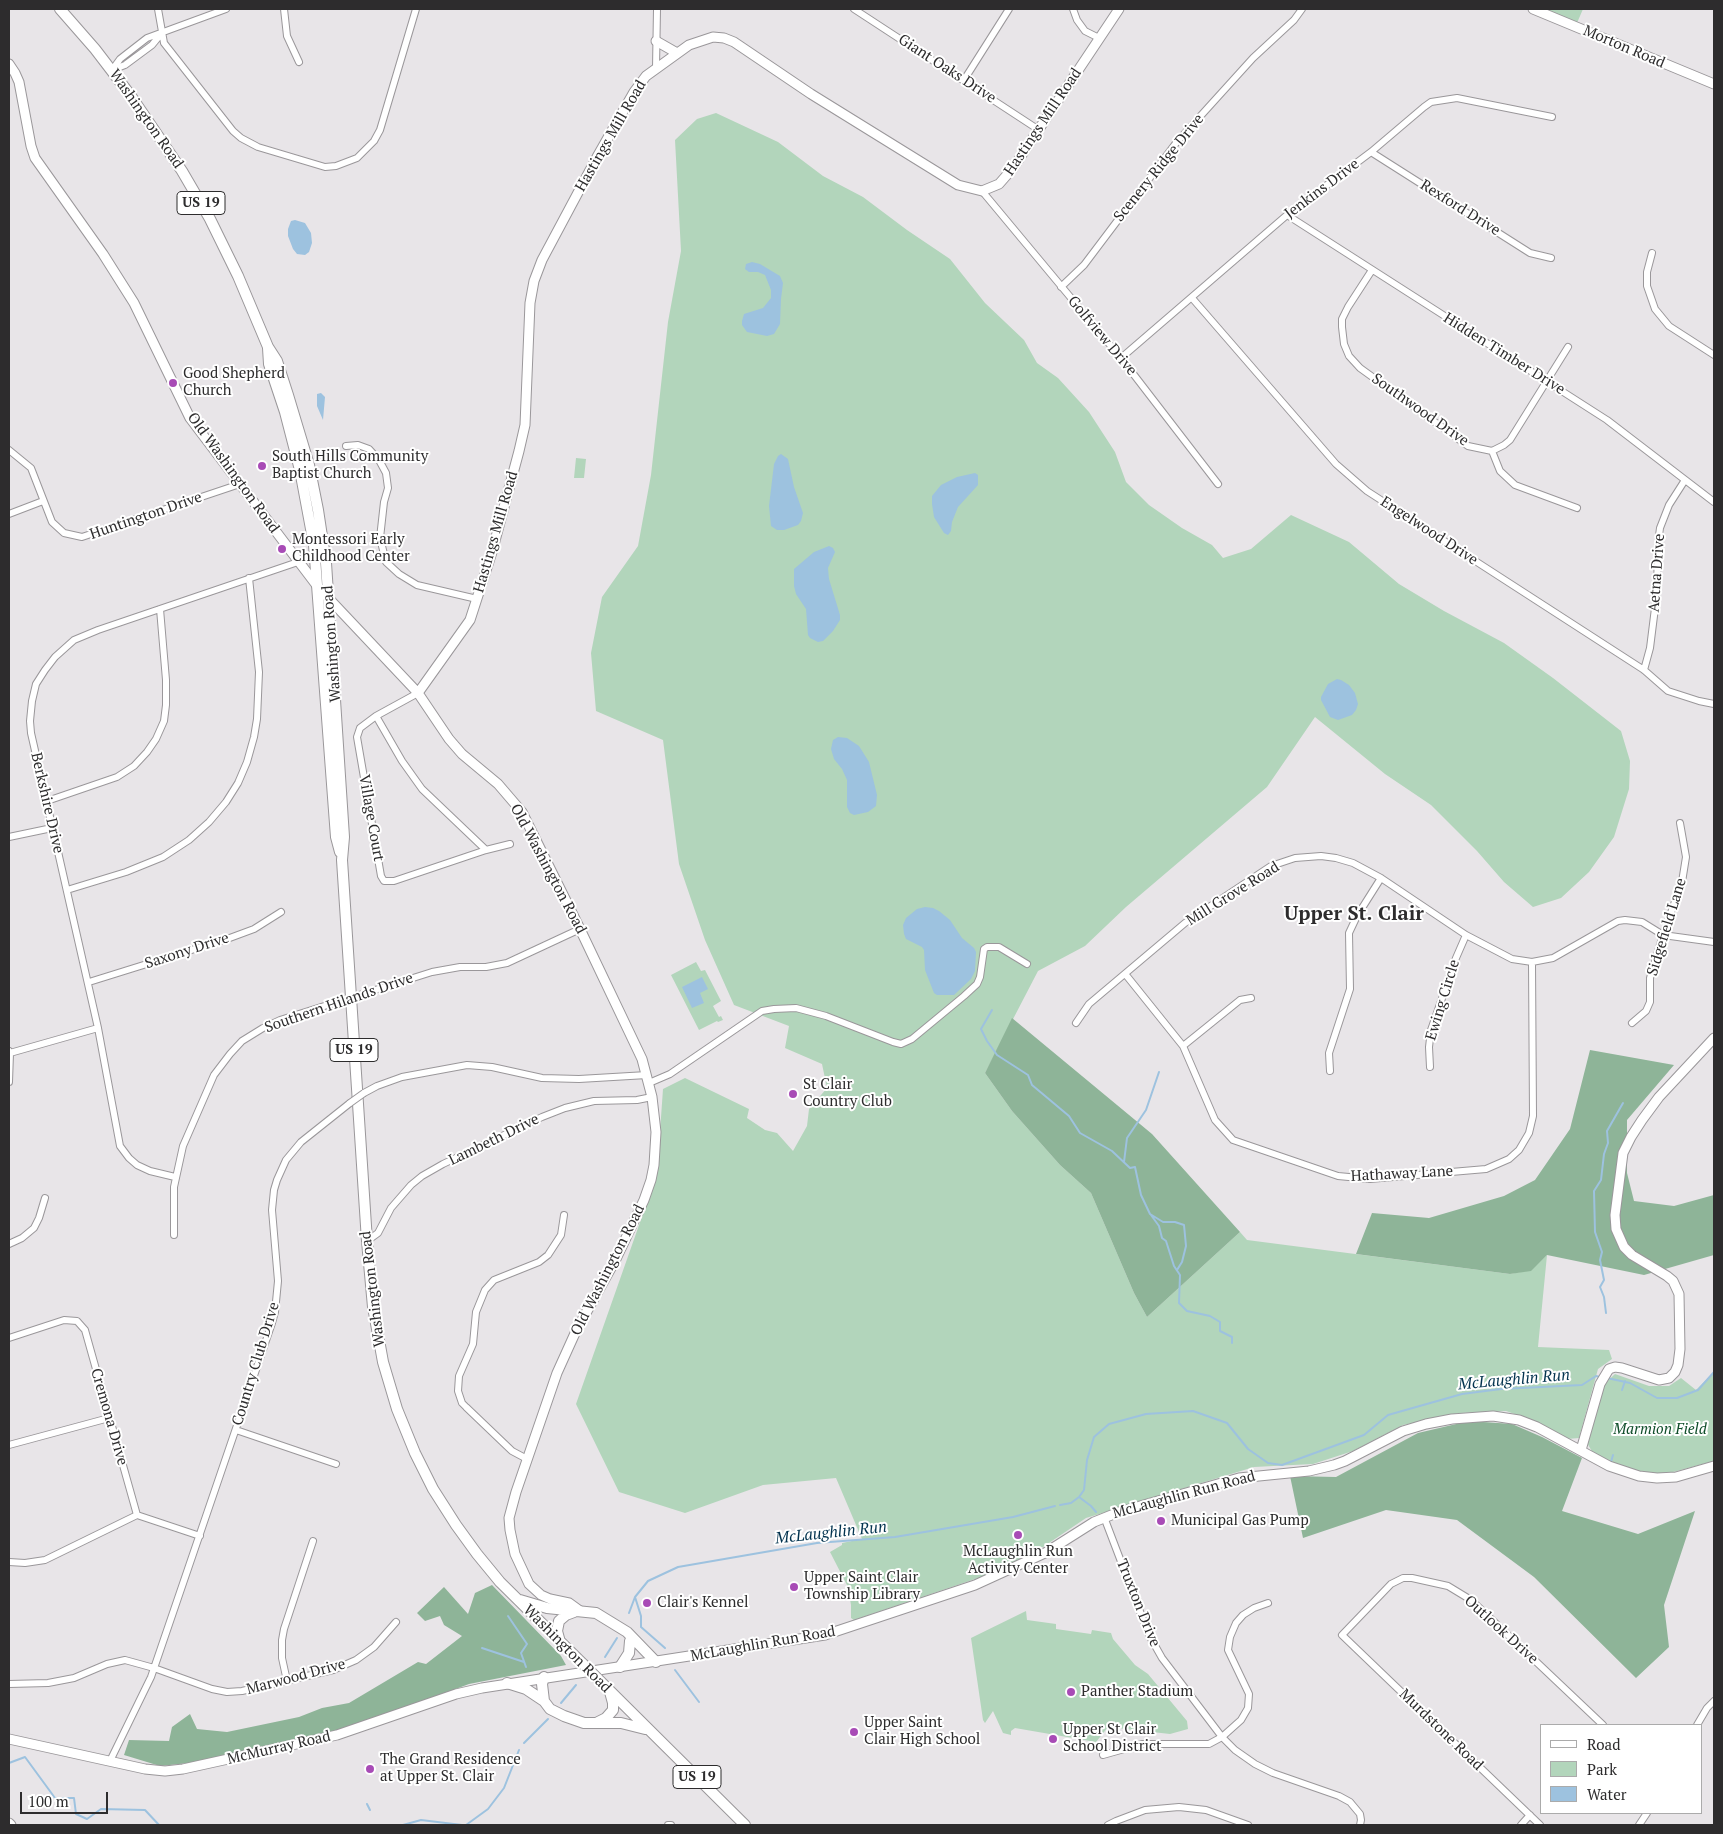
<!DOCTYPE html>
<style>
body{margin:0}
#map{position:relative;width:1723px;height:1834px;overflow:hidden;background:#e8e5e8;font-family:"PT Serif",serif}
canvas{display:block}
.frame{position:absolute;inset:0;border:10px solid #2d2c2d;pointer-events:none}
.legend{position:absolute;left:1540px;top:1724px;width:162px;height:90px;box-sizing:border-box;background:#fff;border:1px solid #ababab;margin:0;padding:6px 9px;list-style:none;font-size:15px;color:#2d2c2d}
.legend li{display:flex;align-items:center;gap:10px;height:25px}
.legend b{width:25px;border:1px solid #ababab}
.scale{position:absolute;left:20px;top:1792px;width:88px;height:22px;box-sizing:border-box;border:2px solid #2d2c2d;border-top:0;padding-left:6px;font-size:15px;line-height:18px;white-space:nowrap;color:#2d2c2d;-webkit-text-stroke:4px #fff;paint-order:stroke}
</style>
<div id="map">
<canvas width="1723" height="1834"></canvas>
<div class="frame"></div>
<ul class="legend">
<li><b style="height:6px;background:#fff"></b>Road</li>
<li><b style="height:14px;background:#b2d5bb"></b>Park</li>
<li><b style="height:14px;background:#9dc2df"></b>Water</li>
</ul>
<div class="scale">100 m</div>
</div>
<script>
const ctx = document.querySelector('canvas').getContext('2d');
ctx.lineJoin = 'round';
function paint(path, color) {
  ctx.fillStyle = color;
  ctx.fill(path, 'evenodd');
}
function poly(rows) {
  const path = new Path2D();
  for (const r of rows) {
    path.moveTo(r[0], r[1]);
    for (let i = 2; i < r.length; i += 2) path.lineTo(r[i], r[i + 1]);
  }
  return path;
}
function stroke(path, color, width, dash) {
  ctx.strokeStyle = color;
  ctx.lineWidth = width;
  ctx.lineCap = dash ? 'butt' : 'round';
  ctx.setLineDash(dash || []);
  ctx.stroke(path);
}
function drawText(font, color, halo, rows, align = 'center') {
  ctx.font = font + ' "PT Serif",serif';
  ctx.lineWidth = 4;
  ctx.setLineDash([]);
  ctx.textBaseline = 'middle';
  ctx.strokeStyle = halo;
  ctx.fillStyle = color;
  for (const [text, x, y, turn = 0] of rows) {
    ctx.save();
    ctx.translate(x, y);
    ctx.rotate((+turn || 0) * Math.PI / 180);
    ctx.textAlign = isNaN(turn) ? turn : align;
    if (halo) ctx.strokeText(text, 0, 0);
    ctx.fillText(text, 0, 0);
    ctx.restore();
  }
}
paint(poly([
 [1543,9,1583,9,1577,23],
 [716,113,778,142,823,176,863,197,907,230,950,259,985,303,1024,340,1037,363,1058,378,1089,412,1115,452,1126,482,1149,505,1182,528,1212,545,1223,558,1251,549,1291,515,1349,542,1399,584,1444,611,1504,643,1553,678,1621,731,1630,761,1629,789,1614,837,1589,872,1561,898,1533,907,1504,882,1477,851,1431,805,1385,774,1315,717,1267,787,1126,907,1085,946,1038,971,985,1073,1012,1111,1060,1165,1091,1193,1134,1293,1147,1317,1240,1232,1247,1240,1510,1274,1531,1270,1547,1255,1538,1347,1609,1350,1612,1359,1598,1369,1579,1438,1567,1439,1532,1420,1506,1411,1460,1413,1403,1425,1353,1451,1313,1464,1254,1467,1086,1518,1043,1547,990,1574,854,1620,851,1618,851,1605,848,1587,830,1552,842,1545,842,1543,862,1539,836,1478,763,1485,685,1513,619,1492,576,1404,657,1174,663,1089,685,1078,749,1109,747,1118,765,1130,777,1133,793,1151,807,1126,809,1109,827,1088,822,1064,785,1048,789,1026,734,1005,705,940,679,864,663,740,596,711,591,653,602,597,638,546,651,475,668,322,681,251,675,140,697,119],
 [576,458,586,459,584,478,574,478],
 [696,962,701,971,705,970,721,1001,713,1006,719,1017,721,1016,723,1020,718,1022,717,1021,699,1030,671,975],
 [1714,1372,1714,1461,1662,1475,1631,1470,1593,1453,1587,1443,1601,1387,1615,1374,1649,1386,1669,1386,1681,1378,1696,1390],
 [1026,1611,1027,1620,1056,1624,1056,1629,1091,1634,1092,1630,1111,1633,1113,1639,1135,1665,1148,1674,1187,1721,1188,1729,1170,1734,1108,1727,1096,1742,1015,1728,1011,1731,1011,1735,1003,1733,993,1711,985,1723,983,1720,971,1638]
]), '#b2d5bb');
paint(poly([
 [1012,1018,1152,1134,1240,1232,1147,1317,1134,1293,1091,1193,1060,1165,1012,1111,985,1073],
 [1590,1050,1674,1065,1627,1120,1627,1173,1634,1201,1674,1206,1714,1195,1714,1255,1644,1275,1547,1255,1531,1271,1510,1274,1356,1254,1372,1213,1429,1218,1504,1196,1535,1180,1570,1129],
 [1469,1421,1512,1424,1542,1437,1582,1458,1562,1511,1638,1534,1695,1511,1664,1605,1669,1647,1636,1678,1534,1577,1457,1520,1386,1510,1303,1538,1290,1476,1336,1477,1418,1433],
 [492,1585,561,1656,566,1665,469,1684,381,1717,310,1738,189,1763,160,1766,124,1755,129,1740,169,1741,172,1727,190,1714,197,1729,227,1732,299,1717,322,1708,349,1703,418,1662,426,1664,462,1636,444,1625,440,1616,425,1621,417,1613,444,1587,468,1614,475,1593]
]), '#8eb498');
paint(poly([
 [295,220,305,223,311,233,312,243,309,252,305,255,297,254,293,249,288,236,288,229,291,221],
 [752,262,760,264,780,276,783,283,781,299,780,324,774,334,767,336,747,332,742,325,742,321,744,314,763,308,771,298,771,290,765,275,758,272,749,272,745,269,746,264],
 [321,393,325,397,323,420,317,406,317,394],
 [781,454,788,459,794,487,803,513,801,521,798,525,784,530,777,530,771,526,769,506,774,464,778,456],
 [975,473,978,475,978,485,958,507,952,522,951,531,948,535,944,533,934,517,932,504,932,496,941,485,957,477],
 [829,546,833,548,835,552,828,568,829,579,840,615,840,620,833,631,823,641,818,642,810,638,808,635,806,609,796,594,794,586,794,569,814,552],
 [1337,679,1341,680,1349,685,1355,693,1358,704,1356,710,1352,715,1338,720,1330,717,1321,700,1321,697,1328,684],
 [838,737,847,738,859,746,869,762,877,795,876,806,868,812,854,815,850,813,847,807,847,780,842,769,834,759,831,749,833,740],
 [925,907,933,908,939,911,950,920,962,938,974,948,976,952,975,971,971,979,954,995,937,995,934,993,925,970,924,950,922,947,906,939,904,934,903,925,906,918,917,909],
 [702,977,708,989,700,993,704,1003,692,1008,682,987]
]), '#9dc2df');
stroke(poly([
 [992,1010,981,1029,987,1041,997,1055,1028,1075,1032,1085,1069,1116,1080,1133,1112,1151,1130,1168,1135,1167,1141,1195,1150,1214,1163,1222,1175,1222,1184,1225,1186,1246,1182,1262,1177,1270],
 [1124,1162,1127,1138,1146,1110,1159,1072],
 [1151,1215,1159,1226,1162,1238,1166,1241,1174,1266,1180,1275,1179,1303,1187,1311,1210,1316,1220,1322,1220,1331,1232,1337,1232,1343],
 [1606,1313,1604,1297,1600,1287,1604,1280,1600,1260,1602,1252,1595,1232,1594,1191,1601,1180,1604,1154,1608,1143,1607,1131,1623,1103],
 [1607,1378,1630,1383,1657,1398,1677,1398,1698,1390,1714,1372],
 [1622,1390,1625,1381],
 [1611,1462,1613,1455],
 [1079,1497,1091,1506,1096,1512],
 [1060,1505,1071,1503,1079,1497,1084,1490,1087,1460,1094,1437,1109,1424,1146,1414,1193,1411,1227,1423,1248,1449,1268,1463,1282,1465,1364,1435,1388,1415,1462,1394,1501,1389,1582,1385,1596,1376,1600,1377],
 [635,1597,641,1616,641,1627,665,1648],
 [629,1613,635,1597,648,1581,678,1567,817,1543,895,1537,1013,1517,1055,1506],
 [508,1616,527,1644,521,1653,526,1667],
 [482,1648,524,1662],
 [605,1657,617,1638],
 [675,1670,699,1702],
 [561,1703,576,1685],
 [524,1743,548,1719],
 [9,1763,25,1757,55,1798,74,1798,76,1814,87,1819,101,1809,145,1810,159,1825],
 [367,1804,370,1810],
 [403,1825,421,1820,462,1825],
 [466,1825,488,1809,504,1788,519,1750]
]), '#9dc2df', 2);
const street = poly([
 [158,9,164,43,233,131,241,138,258,147,325,167,336,166,357,158,374,141,380,130,416,9],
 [284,9,287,36,299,62],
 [854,9,1039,130],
 [1073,9,1077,20,1085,31,1099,38],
 [656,68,657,9],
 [112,70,120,59,147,38,226,9],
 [112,70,125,65,152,45,161,34],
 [964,80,1009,9],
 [1371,152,1530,253,1551,258],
 [982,191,1121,358,1218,484],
 [1287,215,1607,420,1714,502],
 [1652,253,1647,272,1647,286,1655,309,1669,326,1714,355],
 [1372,270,1348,307,1342,319,1342,327,1344,344,1349,356,1360,368,1468,446,1492,451,1504,445,1510,440,1568,347],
 [1061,287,1084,265,1176,143,1253,58,1294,20,1302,9],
 [1192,298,1336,464,1367,491,1644,670,1668,691,1699,701,1714,704],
 [1121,358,1287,215,1371,152,1424,107,1431,102,1457,98,1552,117],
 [346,446,358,445,369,449,379,460,386,473,388,488,384,502,380,538,386,562,399,574,417,585,477,599],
 [9,450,31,468,52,522,64,533,82,537,240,484],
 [1492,451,1500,471,1515,485,1577,508],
 [9,514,43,501],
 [1644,670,1650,648,1657,592,1658,543,1660,528,1669,505,1685,480],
 [418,693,376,716,360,728,357,737,381,876,384,881,394,881,486,850,510,844],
 [376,716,402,761,422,789,486,850],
 [47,801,117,777,134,766,147,752,156,739,164,721,166,705,166,680,160,609],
 [9,837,52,828],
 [67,890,126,872,163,857,189,840,209,822,226,802,238,783,247,762,254,737,257,719,259,672,249,578],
 [1126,975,1183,1046,1215,1120,1233,1140,1338,1176,1370,1179,1486,1169,1509,1159,1519,1150,1529,1133,1533,1116,1532,962],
 [89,982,227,939,254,929,281,912],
 [1076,1023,1089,1004,1185,923,1271,866,1295,858,1321,856,1336,858,1353,863,1381,878,1466,935,1512,959,1532,962,1553,958,1618,921,1625,920,1642,922,1663,935,1714,942],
 [1632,1023,1646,1011,1650,1002,1650,978,1663,935,1682,882,1686,857,1680,823],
 [1183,1046,1240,1000,1251,998],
 [10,1053,98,1028],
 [1430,1067,1429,1047,1431,1030,1456,958,1466,935],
 [1330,1071,1329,1053,1350,989,1349,933,1357,916,1381,878],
 [9,1082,10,1053,9,1051],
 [649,1083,670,1074,762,1011,774,1009,796,1008,826,1016,893,1042,901,1044,912,1039,964,996,977,984,980,977,984,949,987,947,999,947,1027,964],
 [364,1093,377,1086,402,1077,467,1065,492,1067,542,1078,579,1079,647,1075],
 [175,1177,150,1171,137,1165,129,1158,120,1146,98,1028,31,733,30,721,32,701,36,684,45,670,55,657,74,640,98,630,298,562],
 [174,1235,174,1187,183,1146,214,1075,230,1054,242,1041,263,1028,280,1020,432,972,460,967,486,967,507,963,580,929],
 [367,1241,378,1233,391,1208,411,1185,422,1176,443,1164,542,1117,565,1108,594,1101,637,1100,652,1097],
 [9,1244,22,1238,34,1228,39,1218,45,1198],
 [9,1338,64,1320,77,1321,85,1330,137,1515],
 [236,1430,336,1464],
 [9,1445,109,1418],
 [527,1459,512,1451,466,1407,462,1403,458,1391,459,1376,473,1344,476,1312,485,1290,494,1280,539,1262,548,1255,561,1235,564,1215],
 [1104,1517,1149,1635,1162,1658,1222,1737,1235,1750,1255,1764,1273,1773,1339,1796,1350,1802,1360,1814,1361,1820,1360,1825],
 [9,1562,25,1563,45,1560,137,1515,200,1536],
 [287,1681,282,1658,282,1640,284,1629,313,1541],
 [9,1684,48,1683,74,1678,107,1664,125,1660,154,1668,212,1689,227,1692,242,1691,333,1670,356,1660,374,1647,396,1622],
 [1697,1725,1707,1708,1714,1701],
 [1103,1755,1142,1744,1209,1744,1222,1737,1241,1720,1248,1708,1249,1694,1228,1650,1230,1637,1236,1623,1243,1615,1254,1608,1268,1603],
 [110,1761,151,1677,272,1323,275,1312,278,1281,272,1210,274,1190,277,1180,286,1160,301,1142,350,1103],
 [668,1825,671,1825],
 [1108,1825,1116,1821,1145,1810,1179,1807,1206,1810,1248,1825],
 [1521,1825,1530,1815],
 [1540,1825,1342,1635,1391,1584,1403,1578,1412,1578,1448,1586,1471,1600,1603,1725],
 [1639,1825,1647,1813]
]);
const secondary = poly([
 [1533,9,1714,84],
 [656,41,677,53],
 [9,64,15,73,19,82,31,146,35,158,103,254,134,303,190,418,318,587,418,693,449,739,462,754,498,784,522,812,580,929,642,1059,652,1097,656,1132,654,1165,651,1180,644,1200,616,1259,576,1331,557,1373,516,1492,509,1518,510,1530,515,1554,529,1584,541,1595,550,1599,569,1603,580,1611],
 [418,693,470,620,492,552,519,451,525,425,530,303,534,281,542,260,597,157,634,92,646,76,689,45,713,37,724,38,734,42,811,94,958,185,982,191,999,184,1013,168,1119,9],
 [1581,1450,1600,1384,1609,1369,1615,1367,1622,1368,1659,1380,1669,1378,1675,1372,1678,1365,1680,1349,1679,1294,1673,1281,1667,1276,1632,1255,1624,1247,1616,1229,1615,1215,1623,1153,1631,1137,1642,1120,1659,1097,1714,1038],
 [9,1739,145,1769,165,1771,183,1769,337,1735,456,1694,482,1688,825,1635,975,1585,1045,1553,1094,1522,1119,1512,1239,1478,1309,1471,1334,1465,1345,1461,1403,1431,1426,1424,1452,1419,1493,1416,1519,1420,1537,1427,1609,1466,1639,1476,1657,1478,1676,1477,1714,1466],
 [9,1823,11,1825]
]);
const primary = poly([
 [60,9,95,49,131,96,182,171,210,219,238,276,268,347,277,361,288,395,309,465,318,510,326,563,344,837,342,860,367,1241,373,1307,383,1362,397,1409,415,1453,433,1489,456,1525,477,1554,500,1582,583,1664],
 [268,348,269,364,285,412,300,470,314,545,336,837,340,852],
 [520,1600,547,1608,596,1613,627,1632,656,1662],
 [560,1642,557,1631,559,1621,566,1615,574,1612],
 [620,1667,629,1653,630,1641],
 [544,1677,542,1684,544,1701,550,1709,564,1716,584,1723,621,1723,645,1729],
 [597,1678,745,1825],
 [507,1683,526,1689,544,1701],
 [598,1722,606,1718,613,1710,613,1703,610,1692]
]);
stroke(street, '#9a979a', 8);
stroke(secondary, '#9a979a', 11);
stroke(primary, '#9a979a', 12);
stroke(street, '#fff', 6);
stroke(secondary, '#fff', 9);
stroke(primary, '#fff', 10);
const streetBridge = poly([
 [350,1103,364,1093]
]);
const primaryBridge = poly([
 [583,1664,597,1678]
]);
stroke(streetBridge, '#9a979a', 8, []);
stroke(primaryBridge, '#9a979a', 12, []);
stroke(streetBridge, '#fff', 6);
stroke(primaryBridge, '#fff', 10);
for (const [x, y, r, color] of [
 [173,383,5,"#a84bb6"],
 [262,466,5,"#a84bb6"],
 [282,549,5,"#a84bb6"],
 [793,1094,5,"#a84bb6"],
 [1161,1521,5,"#a84bb6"],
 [1018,1535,5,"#a84bb6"],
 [794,1587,5,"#a84bb6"],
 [647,1603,5,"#a84bb6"],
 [1071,1692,5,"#a84bb6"],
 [854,1732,5,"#a84bb6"],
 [1053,1739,5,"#a84bb6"],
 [370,1769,5,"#a84bb6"]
]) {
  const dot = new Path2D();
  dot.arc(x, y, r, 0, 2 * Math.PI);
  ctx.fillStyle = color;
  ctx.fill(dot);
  stroke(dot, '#fff', 2);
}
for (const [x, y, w] of [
 [201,203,48],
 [354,1050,48],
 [697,1777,48]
]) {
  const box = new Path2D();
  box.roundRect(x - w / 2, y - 11.5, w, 23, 4);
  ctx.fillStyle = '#fff';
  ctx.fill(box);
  stroke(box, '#2d2c2d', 1);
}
drawText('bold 14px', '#2d2c2d', null, [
 ["US 19",201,203],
 ["US 19",354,1050],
 ["US 19",697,1777]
]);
drawText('15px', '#2d2c2d', '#fff', [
 ["Morton Road",1624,47,23],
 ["Giant Oaks Drive",947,69,33],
 ["Washington Road",146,119,55],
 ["Hastings Mill Road",1043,122,-56],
 ["Hastings Mill Road",611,136,-60],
 ["Scenery Ridge Drive",1159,168,-51],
 ["Jenkins Drive",1322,189,-37],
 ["Rexford Drive",1460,208,32],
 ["Golfview Drive",1102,336,50],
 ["Hidden Timber Drive",1504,354,32],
 ["Southwood Drive",1420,410,35],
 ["Old Washington Road",233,473,54],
 ["Huntington Drive",146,516,-19],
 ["Engelwood Drive",1429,531,33],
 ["Hastings Mill Road",496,532,-74],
 ["Aetna Drive",1657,573,-86],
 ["Washington Road",332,644,-94],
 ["Berkshire Drive",47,803,77],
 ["Village Court",371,818,80],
 ["Old Washington Road",548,869,62],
 ["Mill Grove Road",1233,894,-32],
 ["Sidgefield Lane",1667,927,-73],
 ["Saxony Drive",187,951,-18],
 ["Ewing Circle",1443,1000,-73],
 ["Southern Hilands Drive",339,1003,-19],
 ["Lambeth Drive",494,1140,-26],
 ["Hathaway Lane",1402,1174,-3],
 ["Old Washington Road",608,1270,-63],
 ["Washington Road",373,1289,-97],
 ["Country Club Drive",256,1364,-73],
 ["Cremona Drive",109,1417,74],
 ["McLaughlin Run Road",1184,1495,-15],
 ["Truxton Drive",1138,1603,68],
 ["Outlook Drive",1501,1630,42],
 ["McLaughlin Run Road",763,1644,-10],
 ["Washington Road",567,1649,45],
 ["Marwood Drive",296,1677,-15],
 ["Murdstone Road",1441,1730,44],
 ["McMurray Road",279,1748,-13]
]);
drawText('15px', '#2d2c2d', '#fff', [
 ["Good Shepherd",183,374],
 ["Church",183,391],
 ["South Hills Community",272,457],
 ["Baptist Church",272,474],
 ["Montessori Early",292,540],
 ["Childhood Center",292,557],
 ["St Clair",803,1085],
 ["Country Club",803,1102],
 ["Municipal Gas Pump",1171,1521],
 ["McLaughlin Run",1018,1552,"center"],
 ["Activity Center",1018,1569,"center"],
 ["Upper Saint Clair",804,1578],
 ["Township Library",804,1595],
 ["Clair's Kennel",657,1603],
 ["Panther Stadium",1081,1692],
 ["Upper Saint",864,1723],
 ["Clair High School",864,1740],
 ["Upper St Clair",1063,1730],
 ["School District",1063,1747],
 ["The Grand Residence",380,1760],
 ["at Upper St. Clair",380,1777]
], 'left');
drawText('italic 15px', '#0e4d29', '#fff', [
 ["Marmion Field",1660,1430]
]);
drawText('italic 16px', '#02324e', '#fff', [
 ["McLaughlin Run",1514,1380,-5],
 ["McLaughlin Run",831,1533,-6]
]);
drawText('bold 20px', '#2d2c2d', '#fff', [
 ["Upper St. Clair",1354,914]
]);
</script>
